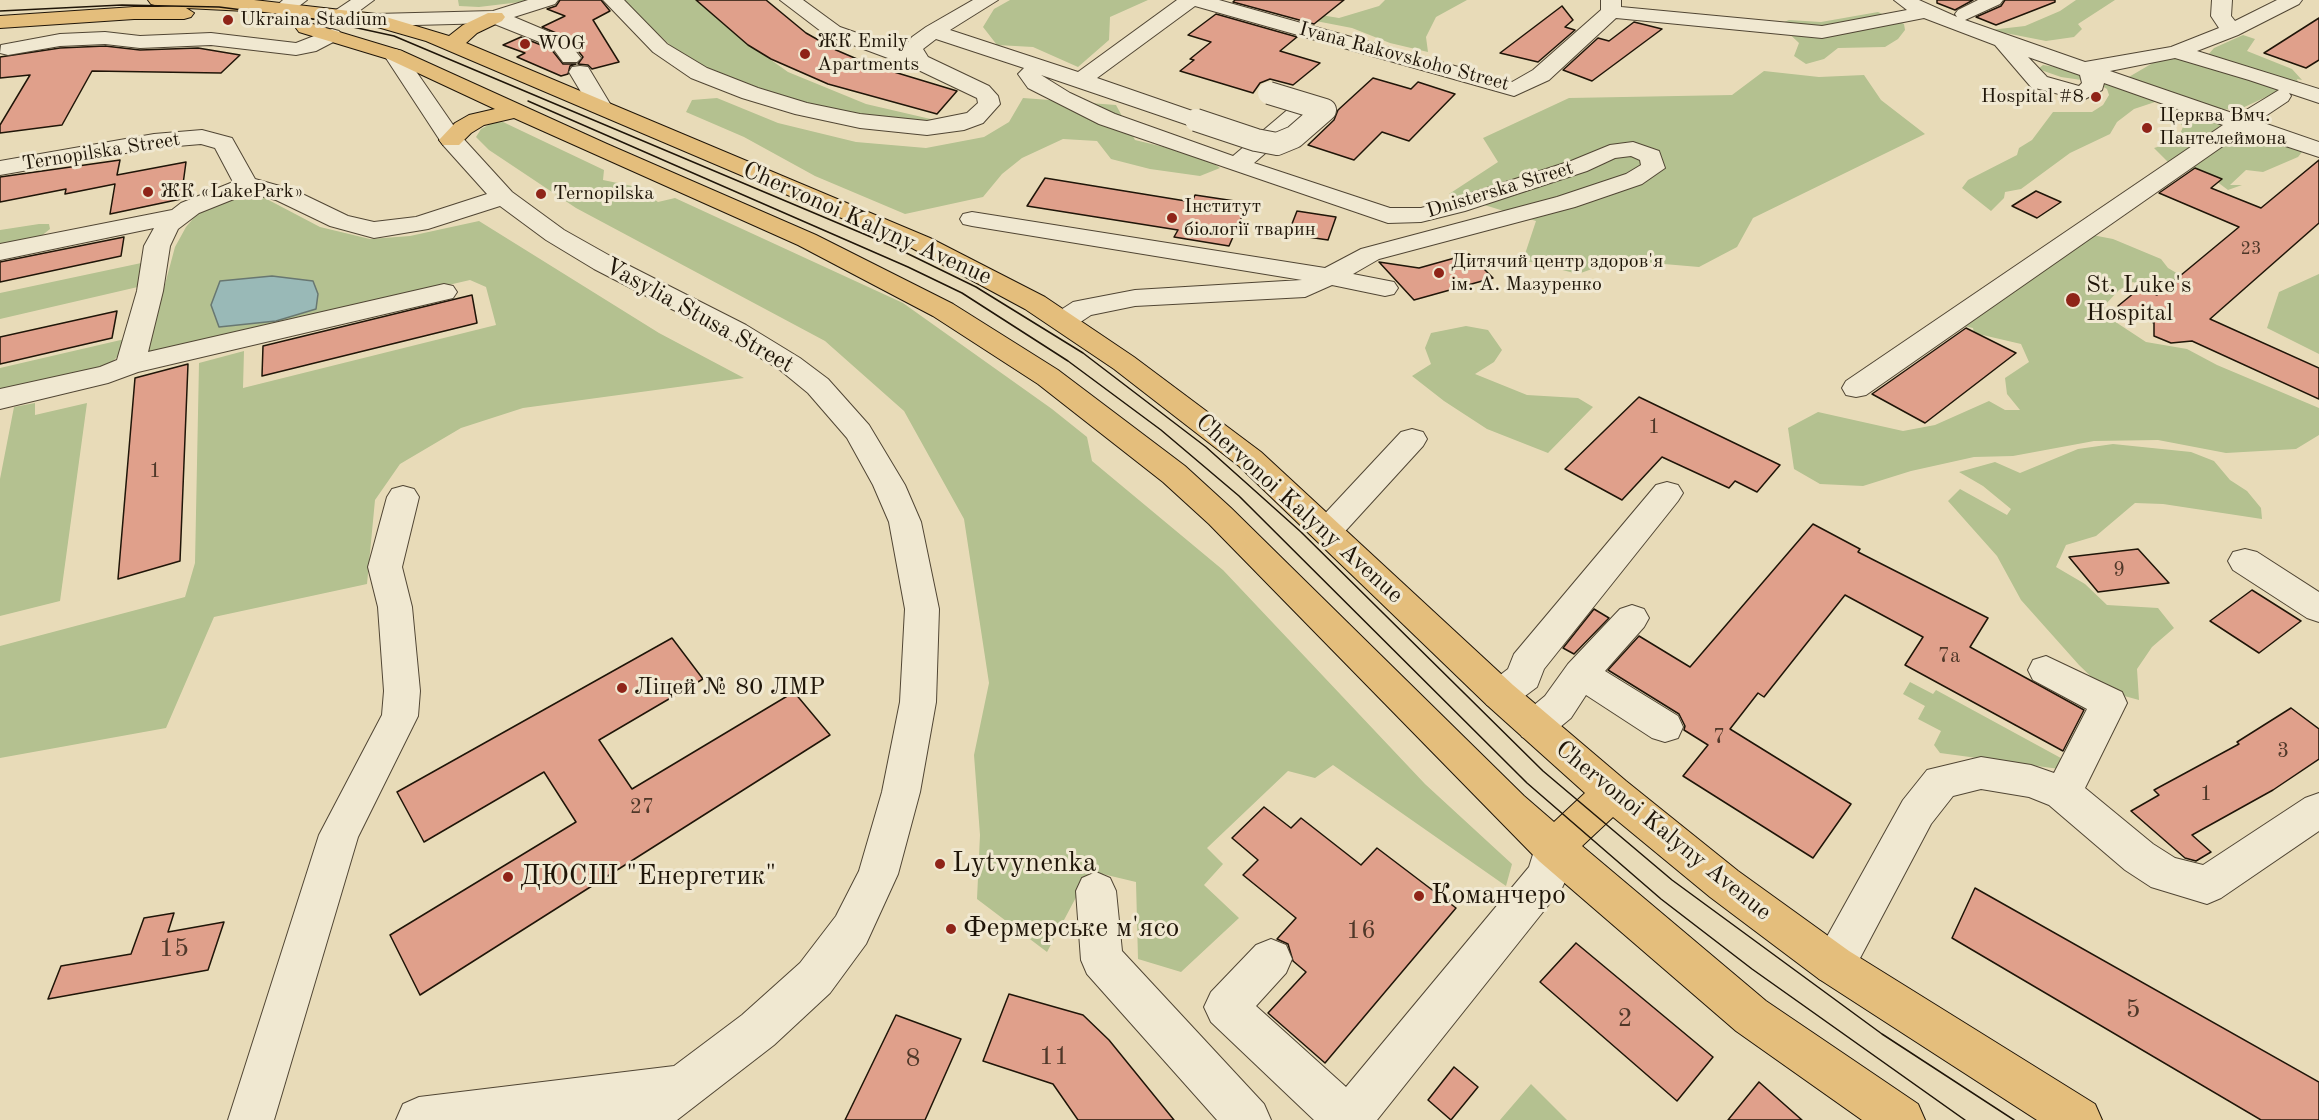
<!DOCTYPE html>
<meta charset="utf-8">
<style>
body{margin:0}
canvas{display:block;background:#e8dbb8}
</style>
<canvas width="2319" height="1120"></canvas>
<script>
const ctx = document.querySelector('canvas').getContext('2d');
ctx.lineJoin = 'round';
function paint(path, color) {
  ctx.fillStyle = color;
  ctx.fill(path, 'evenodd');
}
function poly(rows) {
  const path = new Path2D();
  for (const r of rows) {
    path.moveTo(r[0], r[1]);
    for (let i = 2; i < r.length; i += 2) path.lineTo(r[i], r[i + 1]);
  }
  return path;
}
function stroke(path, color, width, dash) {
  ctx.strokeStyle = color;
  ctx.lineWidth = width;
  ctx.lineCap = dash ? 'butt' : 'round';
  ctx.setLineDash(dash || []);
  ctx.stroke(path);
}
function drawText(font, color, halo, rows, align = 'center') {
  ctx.font = font + ' "Old Standard TT",serif';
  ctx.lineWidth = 6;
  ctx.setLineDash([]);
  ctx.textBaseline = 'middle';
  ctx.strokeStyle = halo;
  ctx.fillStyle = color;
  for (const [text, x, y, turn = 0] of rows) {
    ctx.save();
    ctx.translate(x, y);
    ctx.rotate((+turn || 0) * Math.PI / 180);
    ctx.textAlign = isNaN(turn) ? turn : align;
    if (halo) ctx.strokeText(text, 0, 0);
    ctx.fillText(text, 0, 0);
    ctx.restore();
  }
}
paint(poly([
 [458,0,537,0,479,7,459,6],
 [622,0,706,0,764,55,788,72,866,104,952,124,906,125,790,102,685,59],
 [1010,0,1148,0,1110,17,1109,40,1078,67,1033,47,997,45,983,27,994,9],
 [1385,0,1467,0,1436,17,1426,37,1428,52,1390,43,1352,28,1295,17,1285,9,1339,18,1379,6],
 [2076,0,2115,0,2078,24,2082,29,2074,37,2046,41,1990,30,2025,26,2060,11],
 [1878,12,1904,24,1905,30,1898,39,1885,47,1838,48,1824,59,1806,64,1794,56,1799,43,1779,24,1789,20,1821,22],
 [2243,35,2255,39,2247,51,2292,69,2302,80,2297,79,2298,82,2238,110,2197,108,2161,100,2134,109,2117,122,2110,134,2070,153,2021,189,2005,192,2004,198,1991,211,1962,188,1968,180,2017,155,2019,148,2032,140,2053,112,2092,112,2103,105,2109,95,2107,89,2095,82,2061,77,2038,69,2043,65,2095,73,2122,81,2163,57,2207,56,2214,48],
 [1764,71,1819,77,1864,75,1881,100,1925,134,1753,218,1737,247,1699,267,1617,260,1578,274,1523,260,1536,221,1449,194,1498,162,1483,138,1569,98,1732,95],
 [717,98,778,123,856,142,926,148,984,137,1009,122,1023,98,1116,105,1135,140,1205,157,1220,168,1200,176,1150,169,1111,159,1097,141,1063,139,1022,158,1002,174,983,197,905,214,815,176,744,137,686,112,692,100],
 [2175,105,2252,136,2273,137,2306,147,2298,157,2263,172,2246,170,2230,185,2242,185,2228,190,2208,175,2168,162,2154,148,2177,141,2183,127,2170,110],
 [503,122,604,170,603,180,637,187,658,202,675,198,903,303,1052,409,1087,437,1092,461,1223,570,1425,784,1512,864,1506,886,1333,765,1315,778,1288,771,1207,848,1223,864,1204,885,1239,918,1181,972,1138,959,1136,882,1090,871,1047,952,977,899,980,835,974,755,989,683,964,519,904,411,825,341,576,208,489,150,476,137,481,129,492,123],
 [245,194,259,195,320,227,370,239,410,236,479,221,659,333,744,378,523,408,461,428,400,464,375,500,367,584,214,617,166,728,0,758,0,646,185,597,195,563,199,363,244,351,243,388,496,325,486,287,470,280,146,355,175,247,186,227,198,213],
 [39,224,49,224,50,229,35,241,0,251,0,230],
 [2087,234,2113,239,2161,259,2168,268,2180,275,2175,286,2163,294,2133,282,2119,290,2104,306,2111,319,2146,342,2187,349,2217,365,2319,408,2319,435,2296,449,2226,453,2158,440,2094,441,2013,456,1974,457,1911,471,1863,486,1820,484,1794,469,1788,428,1818,412,1903,431,1935,425,1989,401,2005,410,2020,410,2007,394,2005,378,2029,362,2021,344,1974,333,1973,328,1944,322,1937,324,1955,307,2070,235],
 [146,262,142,286,0,319,0,293],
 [2319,274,2319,354,2267,328,2279,292],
 [1466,326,1488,330,1502,350,1494,362,1475,374,1527,395,1578,398,1593,407,1548,453,1487,429,1444,401,1412,376,1431,364,1425,348,1431,333],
 [125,339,121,353,112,362,86,373,0,393,0,368],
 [35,403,35,415,87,403,60,601,0,616,0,479,14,407],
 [2113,444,2191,452,2214,461,2230,480,2247,491,2261,508,2262,519,2163,504,2135,503,2096,536,2066,545,2056,567,2085,584,2107,605,2158,608,2174,628,2152,647,2137,669,2139,700,2106,691,2079,665,2021,600,1997,556,1948,501,1960,489,2007,515,2011,509,1983,486,1959,472,1995,462,2020,473,2078,449],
 [1910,682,1933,694,1936,690,2070,763,2067,770,1940,753,1934,745,1941,731,1918,719,1925,706,1903,694],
 [1531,1084,1567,1120,1500,1120]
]), '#b4c190');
const water = poly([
 [272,276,313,281,318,294,316,309,276,321,219,327,211,305,220,281,272,276]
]);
paint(water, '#99b9b7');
stroke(water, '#687771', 1.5);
const building = poly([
 [560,0,601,0,610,11,593,20,619,62,592,69,588,65,578,64,583,57,568,38,542,27,565,16,547,9,556,6,560,0],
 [696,0,766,0,806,33,836,50,871,65,957,91,937,114,828,84,771,59,748,45,696,0],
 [1235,0,1344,0,1314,24,1233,2,1235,0],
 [1937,0,1973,0,1955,10,1937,3,1937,0],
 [2005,0,2055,0,2055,2,1996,25,1976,17,2001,6,2005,0],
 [1562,6,1573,20,1565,27,1575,30,1538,62,1500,53,1562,6],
 [1216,14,1297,37,1280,51,1320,63,1293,85,1270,79,1260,83,1253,93,1180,71,1194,60,1190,59,1211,42,1188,35,1216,14],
 [2319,18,2319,60,2306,68,2264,53,2319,18],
 [1634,22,1662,29,1592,81,1563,70,1598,38,1609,41,1634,22],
 [521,37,551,49,563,64,576,64,570,66,568,74,561,76,517,57,525,53,503,45,521,37],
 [105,46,140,50,198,48,240,55,221,73,92,71,62,125,0,133,0,125,30,75,0,78,0,57,60,48,105,46],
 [1373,78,1411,89,1418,82,1455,94,1409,141,1382,132,1354,160,1308,145,1334,120,1338,110,1373,78],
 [120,160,117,175,186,162,181,199,110,214,115,184,65,194,66,189,0,202,0,177,120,160],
 [2319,160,2319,223,2210,319,2319,368,2319,399,2192,341,2171,343,2154,336,2154,323,2118,306,2140,288,2157,295,2239,227,2159,193,2195,168,2222,179,2211,188,2261,208,2319,160],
 [1045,178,1192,202,1195,195,1248,203,1229,246,1174,237,1178,230,1027,206,1045,178],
 [2036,191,2061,202,2037,218,2012,206,2036,191],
 [1297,211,1336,217,1328,240,1288,234,1297,211],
 [124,237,121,256,0,282,0,262,124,237],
 [1469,254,1493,278,1414,300,1379,262,1419,268,1469,254],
 [472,295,477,323,262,376,263,346,472,295],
 [117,311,112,338,0,364,0,337,117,311],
 [1966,328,2016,353,1925,423,1872,394,1966,328],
 [188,364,180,561,118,579,135,378,188,364],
 [1639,397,1780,465,1757,492,1735,481,1729,488,1662,457,1622,500,1565,469,1639,397],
 [1813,524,1860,549,1858,552,1988,618,1970,647,2084,710,2063,751,1905,665,1923,637,1845,595,1764,697,1758,693,1730,729,1851,804,1813,858,1683,776,1708,745,1684,730,1685,726,1679,714,1608,670,1639,636,1690,667,1813,524],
 [2138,549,2169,583,2098,592,2069,557,2138,549],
 [2252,590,2301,621,2259,653,2210,621,2252,590],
 [1594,609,1609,618,1574,654,1563,648,1594,609],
 [672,638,703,679,599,740,632,789,794,692,830,735,420,995,390,935,576,822,544,772,424,842,397,792,672,638],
 [2291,708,2319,729,2319,759,2273,790,2192,835,2211,852,2196,861,2185,858,2131,811,2159,795,2154,790,2239,744,2237,742,2291,708],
 [1264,807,1291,828,1301,818,1361,865,1377,848,1456,908,1325,1063,1268,1013,1306,972,1293,961,1288,944,1277,939,1296,918,1243,875,1258,860,1232,838,1264,807],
 [1975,888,2319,1082,2319,1120,2261,1120,1952,938,1975,888],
 [174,913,168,932,224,922,208,970,48,999,61,966,131,954,144,918,174,913],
 [1576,943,1713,1057,1677,1101,1540,982,1576,943],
 [1009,994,1083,1015,1109,1040,1174,1120,1078,1120,1053,1084,983,1061,1009,994],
 [896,1015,961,1039,925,1120,845,1120,896,1015],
 [1454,1067,1478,1087,1451,1120,1428,1100,1454,1067],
 [1759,1082,1802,1120,1728,1120,1759,1082]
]);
paint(building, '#e0a08b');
stroke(building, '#1f1508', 1.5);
const minor = poly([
 [283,0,307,0,290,13,276,13,273,9,283,0],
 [351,0,374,0,347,20,333,20,330,16,333,12,351,0],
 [528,0,558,0,555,4,514,17,566,39,581,58,577,62,563,62,552,47,492,23,376,26,369,24,366,20,369,16,376,14,493,11,528,0],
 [603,0,624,0,667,44,707,68,758,88,807,103,860,114,927,121,967,113,978,103,977,98,912,67,826,35,780,0,803,0,840,27,903,49,912,37,926,27,973,0,998,0,950,30,1078,72,1177,0,1219,0,1512,82,1533,70,1601,10,1601,0,1621,0,1621,7,1822,26,1907,10,1894,0,1919,0,1957,17,1955,14,1958,10,1978,0,2003,0,2000,4,1965,20,2085,62,2171,47,2219,28,2211,16,2212,0,2232,0,2231,16,2235,21,2277,0,2302,0,2299,4,2238,35,2197,51,2319,89,2319,103,2289,93,2291,96,2288,101,2258,121,2319,142,2319,157,2243,132,1866,395,1856,397,1846,395,1842,388,1846,381,2223,125,2104,83,2102,90,2083,100,2031,87,1995,45,1924,18,1822,38,1616,18,1549,80,1514,96,1195,6,1097,78,1204,115,1207,120,1204,125,1188,125,1041,75,1070,93,1115,114,1233,156,1292,106,1308,106,1311,111,1308,116,1254,163,1390,208,1421,208,1447,201,1571,161,1610,145,1633,142,1659,151,1665,168,1642,184,1575,207,1379,259,1353,274,1394,282,1398,288,1394,294,1385,296,1332,285,1305,297,1135,306,1091,315,1073,327,1063,329,1053,327,1049,321,1053,315,1073,302,1083,300,1135,290,1302,280,972,226,963,224,960,219,963,214,972,212,1325,268,1361,249,1557,197,1626,174,1641,165,1640,160,1631,156,1615,158,1587,171,1465,211,1421,222,1388,223,1099,124,1028,88,1018,74,1024,68,936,39,923,49,928,57,989,86,998,96,1000,104,983,123,964,130,927,135,860,128,795,114,742,98,691,78,653,52,603,0],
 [2028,57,2080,75,2082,83,2079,86,2047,77,2028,57],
 [2175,58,2249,80,2279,90,2238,115,2110,71,2175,58],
 [332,29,339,31,342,35,339,39,316,51,296,55,211,45,140,48,105,44,60,46,8,55,0,53,1,45,60,34,105,32,140,36,211,33,296,43,332,29],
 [395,49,402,51,460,135,512,192,564,230,612,257,746,325,800,358,828,379,869,425,905,485,921,522,939,609,936,702,920,792,898,874,866,944,830,993,774,1045,677,1120,396,1120,403,1104,419,1097,674,1066,742,1015,800,963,836,916,859,871,882,792,900,702,905,609,889,522,873,485,847,438,808,393,780,370,726,337,594,269,546,240,500,206,428,229,374,238,330,226,276,200,249,193,199,213,178,229,170,246,163,291,148,352,444,284,453,286,457,292,453,298,138,372,108,383,0,409,0,389,100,367,117,360,137,291,144,246,154,228,0,260,0,244,172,210,181,203,233,182,215,148,201,144,154,148,0,175,0,161,154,134,202,130,232,138,255,179,294,190,348,216,374,222,416,217,487,194,443,145,384,55,388,51,395,49],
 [580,66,588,67,612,107,609,112,593,112,569,72,572,67,580,66],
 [1412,429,1423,432,1427,439,1423,446,1339,538,1328,542,1317,538,1312,530,1317,522,1401,432,1412,429],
 [1667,482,1678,485,1683,493,1678,501,1544,669,1537,687,1513,705,1500,710,1487,705,1482,695,1487,685,1508,669,1514,654,1656,485,1667,482],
 [403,486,414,489,419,497,402,567,412,607,420,691,418,716,358,837,274,1120,228,1120,319,835,382,715,384,691,378,607,368,567,387,497,392,489,403,486],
 [2245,549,2257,552,2319,592,2319,622,2307,618,2233,570,2228,561,2233,552,2245,549],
 [1632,605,1644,609,1649,618,1644,627,1605,671,1678,716,1683,727,1678,738,1665,742,1652,738,1586,695,1571,718,1548,737,1535,741,1522,737,1517,726,1522,715,1545,696,1568,664,1620,609,1632,605],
 [2046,656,2122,692,2127,703,2085,788,2153,844,2175,858,2203,865,2305,798,2319,793,2319,831,2221,898,2207,904,2151,887,2125,870,2049,805,2029,797,1981,789,1953,796,1931,824,1849,979,1834,985,1819,979,1813,965,1819,951,1903,800,1927,770,1981,757,2031,765,2054,773,2087,709,2033,680,2028,670,2033,660,2046,656],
 [1553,830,1567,835,1573,848,1568,875,1562,888,1377,1120,1314,1120,1211,1022,1204,1007,1211,992,1256,945,1271,939,1286,945,1292,959,1286,973,1256,1006,1346,1087,1529,867,1539,835,1553,830],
 [1096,872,1110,878,1116,891,1122,951,1264,1104,1271,1120,1217,1120,1087,974,1081,960,1076,891,1082,878,1096,872]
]);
const major = poly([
 [148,0,254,0,376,14,449,36,463,25,488,13,502,13,505,17,502,21,477,33,466,43,930,238,1045,297,1134,357,1261,452,1513,685,1626,781,1738,871,1849,951,2095,1104,2102,1120,2037,1120,1819,979,1710,897,1613,817,1582,846,1766,1001,1918,1104,1925,1120,1862,1120,1736,1031,1539,861,1209,524,1163,482,1038,384,933,316,798,245,514,118,484,125,471,133,459,145,443,145,439,140,455,123,469,115,495,109,388,59,299,32,296,28,299,24,306,22,402,51,607,144,816,235,953,304,1058,370,1185,466,1231,508,1524,796,1554,822,1585,793,1487,705,1239,466,1114,369,1025,309,912,248,426,41,374,26,246,11,186,8,194,13,191,17,184,19,134,19,0,28,0,16,134,7,176,7,158,6,151,4,148,0]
]);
stroke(minor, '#514634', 2);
stroke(major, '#1f1508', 2);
paint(minor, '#f0e8d1');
paint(major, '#e4be7c');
stroke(poly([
 [0,11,122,5,219,7,321,20,394,36,890,245,976,287,1083,353,1206,447,1301,532,1543,771,1672,880,1882,1034,2014,1120],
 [528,101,908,267,962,293,1068,361,1161,430,1239,496,1527,783,1661,899,1752,969,1965,1120]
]), '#1f1508', 1.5);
const minorBridge = poly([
 [1196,120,1256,140,1277,144,1294,137,1325,110,1269,93]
]);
stroke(minorBridge, '#514634', 24, []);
stroke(minorBridge, '#f0e8d1', 22);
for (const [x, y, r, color] of [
 [228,20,6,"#8f2418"],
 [525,44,6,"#8f2418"],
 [805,54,6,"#8f2418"],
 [2096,97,6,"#8f2418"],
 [2147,128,6,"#8f2418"],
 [148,192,6,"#8f2418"],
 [541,194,6,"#8f2418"],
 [1172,218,6,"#8f2418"],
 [1439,273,6,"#8f2418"],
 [2073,300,8,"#8f2418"],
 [622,688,6,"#8f2418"],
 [940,864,6,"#8f2418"],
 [508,877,6,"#8f2418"],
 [1419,896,6,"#8f2418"],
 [951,929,6,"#8f2418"]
]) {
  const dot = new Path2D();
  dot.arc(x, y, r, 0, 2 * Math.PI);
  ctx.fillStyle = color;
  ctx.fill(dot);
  stroke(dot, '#f0e8d1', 2);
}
drawText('18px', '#4f3829', null, [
 ["23",2251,249]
]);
drawText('20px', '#1f1508', '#f0e8d1', [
 ["Ukraina Stadium",240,20],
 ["ЖК Emily",817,42],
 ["Apartments",817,65],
 ["WOG",537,44],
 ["Hospital #8",2084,97,"right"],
 ["Церква Вмч.",2159,116],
 ["Пантелеймона",2159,139],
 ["ЖК «LakePark»",160,192],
 ["Ternopilska",553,194],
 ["Інститут",1184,207],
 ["біології тварин",1184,230],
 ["Дитячий центр здоров'я",1451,262],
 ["ім. А. Мазуренко",1451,285]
], 'left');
drawText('20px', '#1f1508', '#f0e8d1', [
 ["Ivana Rakovskoho Street",1404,57,15],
 ["Ternopilska Street",101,152,-9],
 ["Dnisterska Street",1500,190,-17]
]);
drawText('21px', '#4f3829', null, [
 ["1",1654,427],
 ["1",155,471],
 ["9",2119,570],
 ["7а",1949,656],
 ["7",1719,737],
 ["3",2283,751],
 ["1",2206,794],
 ["27",642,807]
]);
drawText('24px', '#1f1508', '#f0e8d1', [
 ["Chervonoi Kalyny Avenue",867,224,24],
 ["Vasylia Stusa Street",699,316,29],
 ["Chervonoi Kalyny Avenue",1299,509,42],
 ["Chervonoi Kalyny Avenue",1663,831,39]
]);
drawText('24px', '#1f1508', '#f0e8d1', [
 ["St. Luke's",2086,286],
 ["Hospital",2086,314],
 ["Ліцей № 80 ЛМР",634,688]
], 'left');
drawText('26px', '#4f3829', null, [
 ["16",1361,931],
 ["15",174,949],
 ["5",2133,1010],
 ["2",1625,1019],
 ["11",1054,1057],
 ["8",913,1059]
]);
drawText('28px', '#1f1508', '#f0e8d1', [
 ["Lytvynenka",952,864],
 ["ДЮСШ \"Енергетик\"",520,877],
 ["Команчеро",1431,896],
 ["Фермерське м'ясо",963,929]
], 'left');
</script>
